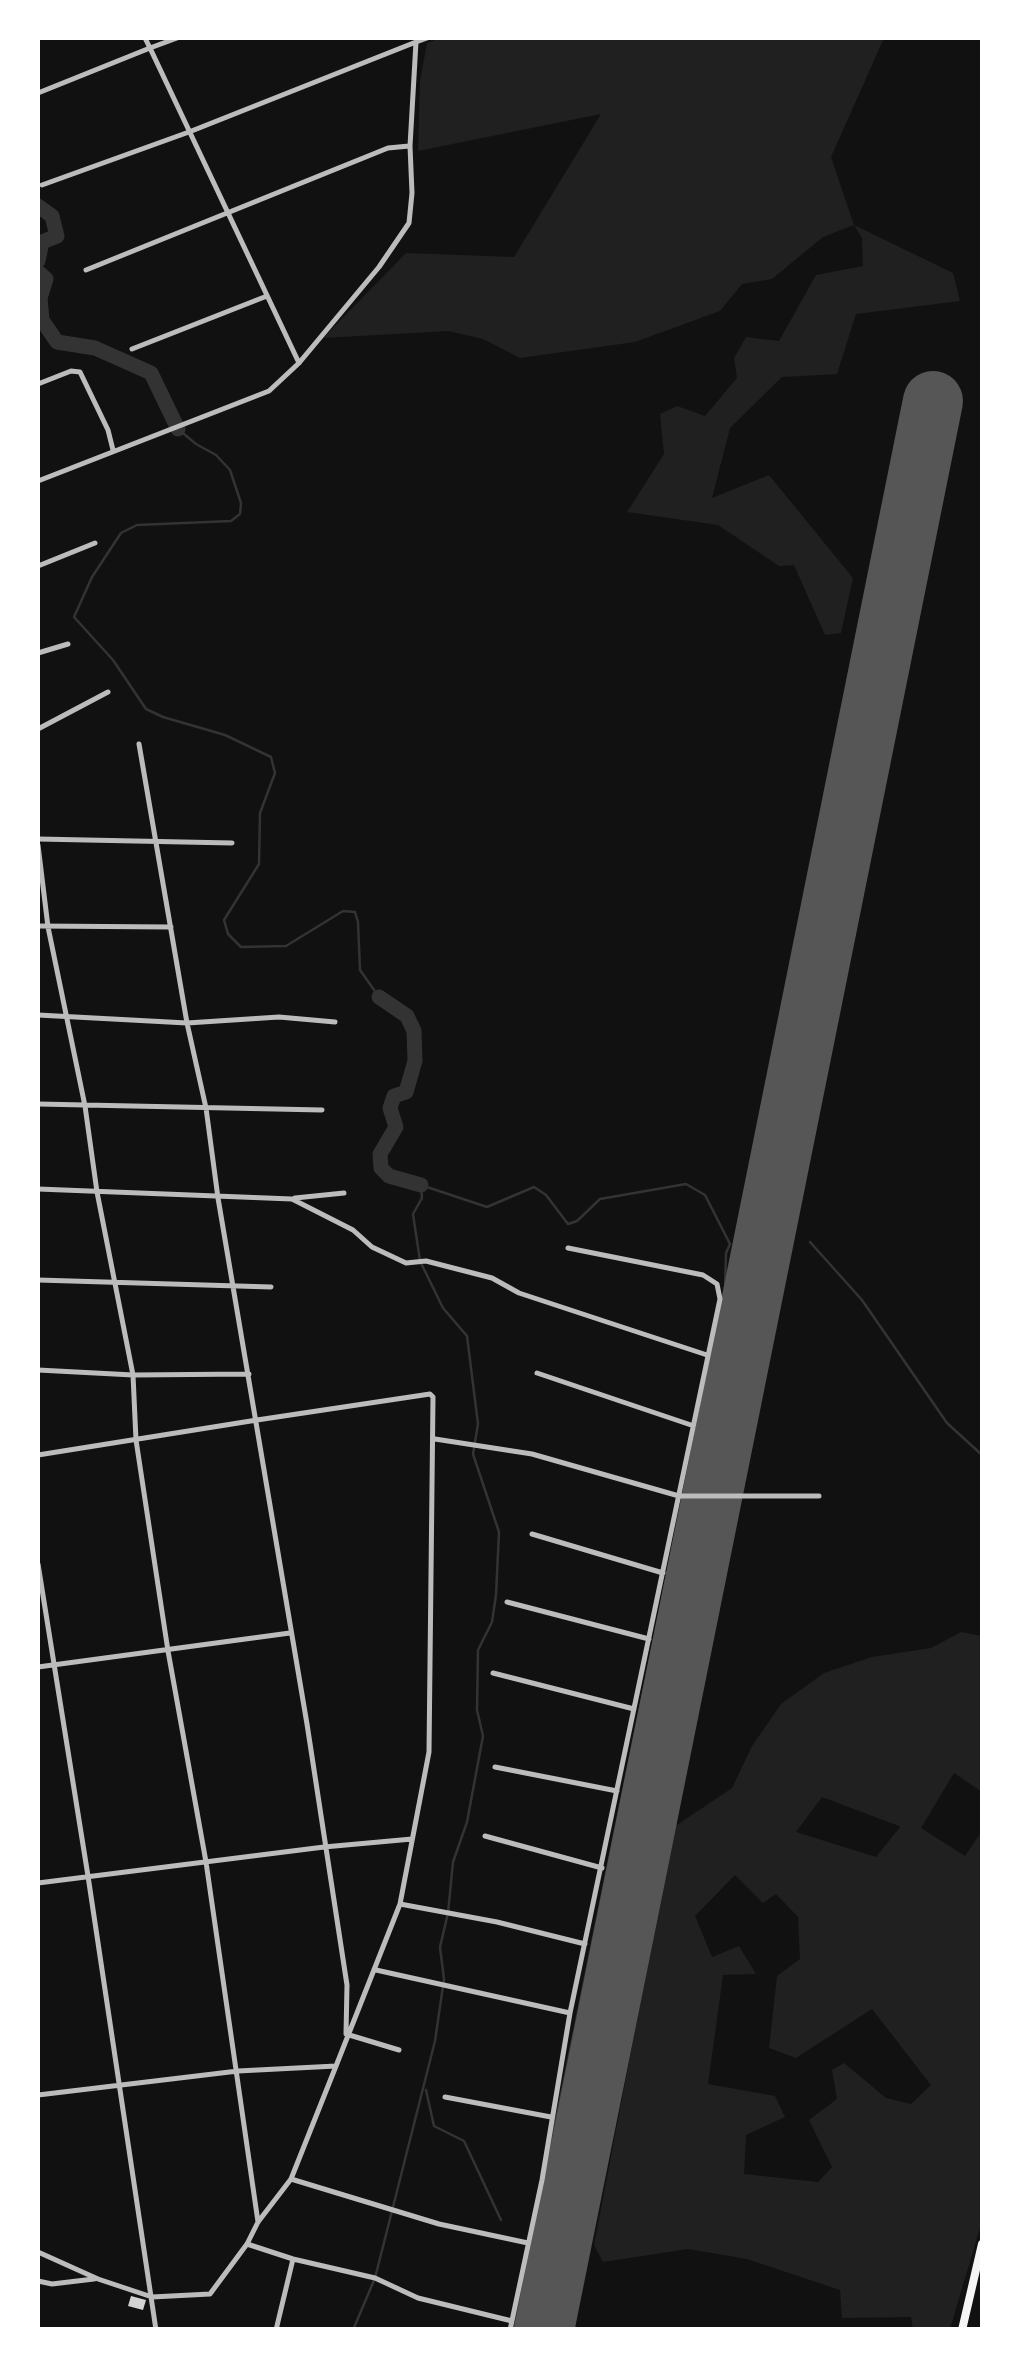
<!DOCTYPE html>
<style>
body{margin:0}
#map{position:relative;width:1020px;height:2367px;overflow:hidden;background:#111;font-family:"Varela Round",sans-serif}
canvas{display:block}
.frame{position:absolute;inset:0;border:40px solid #fff;pointer-events:none}
</style>
<div id="map">
<canvas width="1020" height="2367"></canvas>
<div class="frame"></div>
</div>
<script>
const ctx = document.querySelector('canvas').getContext('2d');
ctx.lineJoin = 'round';
function paint(path, color) {
  ctx.fillStyle = color;
  ctx.fill(path, 'evenodd');
}
function poly(rows) {
  const path = new Path2D();
  for (const r of rows) {
    path.moveTo(r[0], r[1]);
    for (let i = 2; i < r.length; i += 2) path.lineTo(r[i], r[i + 1]);
  }
  return path;
}
function stroke(path, color, width, dash) {
  ctx.strokeStyle = color;
  ctx.lineWidth = width;
  ctx.lineCap = dash ? 'butt' : 'round';
  ctx.setLineDash(dash || []);
  ctx.stroke(path);
}
paint(poly([
 [440,38,884,38,831,157,854,225,953,273,960,301,856,314,837,374,782,377,730,428,712,498,769,475,853,578,841,633,825,635,794,565,779,566,718,525,627,512,664,454,660,414,677,406,705,416,737,378,734,358,746,337,779,341,816,275,863,266,862,238,854,225,823,237,772,279,742,284,720,311,635,342,520,358,483,339,448,331,323,338,406,253,514,257,601,114,418,151,420,81,427,43],
 [961,1632,982,1636,982,1792,954,1773,921,1828,965,1856,982,1831,982,2221,950,2329,913,2329,911,2317,842,2318,840,2290,747,2259,688,2249,603,2262,594,2245,674,1827,732,1788,752,1746,781,1704,824,1673,872,1657,931,1648],
 [822,1797,899,1826,900,1827,876,1857,796,1832],
 [735,1875,763,1903,776,1894,798,1917,800,1959,777,1976,769,2048,796,2058,872,2009,931,2085,911,2104,886,2098,844,2063,832,2070,837,2099,809,2120,832,2167,818,2182,744,2174,746,2135,785,2117,775,2096,708,2084,723,1975,756,1974,739,1946,712,1957,695,1916]
]), '#202020');
stroke(poly([
 [178,429,196,444,216,455,230,470,241,503,240,514,231,521,137,525,121,533,92,577,74,617,113,660,146,709,163,717,225,735,271,757,275,773,260,813,259,864,224,920,228,934,241,947,286,946,343,911,355,912,358,922,360,970,379,997],
 [810,1242,862,1300,947,1423,982,1455],
 [426,2090,434,2126,464,2141,501,2220],
 [353,2330,375,2278,435,2041,444,1979,440,1947,448,1913,453,1862,467,1822,483,1736,477,1710,478,1650,492,1622,496,1595,499,1532,473,1454,478,1424,467,1336,443,1308,420,1261,413,1214,422,1198,421,1185,487,1207,534,1187,546,1195,568,1224,577,1221,600,1199,686,1184,705,1195,730,1244,726,1253,725,1291,546,2169],
 [514,2330,538,2211]
]), '#333', 2.5);
stroke(poly([
 [38,206,52,216,57,236,42,242,38,261],
 [38,272,46,279,40,298,42,320,57,342,95,348,151,373,178,429],
 [379,997,407,1016,414,1031,415,1061,406,1092,394,1096,390,1108,396,1127,380,1154,381,1168,389,1176,421,1185]
]), '#333', 15);
stroke(poly([
 [544,2330,933,401]
]), '#565656', 60);
paint(poly([
 [131,2296,146,2300,143,2310,128,2306]
]), '#d3d3d3');
stroke(poly([
 [177,38,150,48,299,363],
 [38,93,150,48,145,38],
 [42,185,189,132,416,42],
 [86,270,388,148,409,146],
 [132,349,267,296],
 [38,384,71,371,80,372,108,430,113,450],
 [38,481,269,391,299,363,379,267,409,223,412,193,410,146,416,42,427,38],
 [38,566,95,543],
 [38,653,68,644],
 [38,729,108,692],
 [139,744,187,1023,206,1108,218,1198,307,1724,347,1985,346,2034,399,2050],
 [38,839,232,843],
 [38,845,48,927,85,1106,97,1192,133,1375,136,1440,168,1651,206,1862,258,2222],
 [38,926,171,927],
 [38,1015,187,1023,279,1017,335,1022],
 [38,1104,322,1110],
 [38,1189,292,1199,353,1230,372,1247,406,1263,426,1261,492,1278,519,1293,707,1355],
 [295,1198,344,1193],
 [38,1280,271,1287],
 [38,1370,133,1375,249,1374],
 [537,1373,691,1425],
 [435,1439,532,1454,679,1496,819,1496],
 [38,1455,257,1420,430,1394,433,1397,429,1752,400,1904,336,2066,238,2071,38,2095],
 [532,1534,663,1573],
 [38,1564,88,1876,156,2330],
 [507,1602,649,1639],
 [38,1667,290,1633],
 [493,1673,634,1709],
 [495,1767,617,1791],
 [485,1836,602,1868],
 [38,1883,324,1847,412,1839],
 [400,1904,497,1922,585,1944],
 [376,1970,570,2013],
 [445,2097,551,2117],
 [291,2179,439,2224,528,2243],
 [247,2244,293,2259,375,2278,418,2298,512,2321],
 [38,2252,98,2279,152,2297,210,2294,247,2244,258,2222,291,2179,336,2066],
 [38,2281,52,2284,94,2279],
 [276,2330,293,2259],
 [510,2330,542,2180,570,2013,720,1299,717,1284,703,1275,568,1248]
]), '#bcbcbc', 5);
stroke(poly([
 [962,2330,982,2244]
]), '#f5f5f5', 8);
</script>
